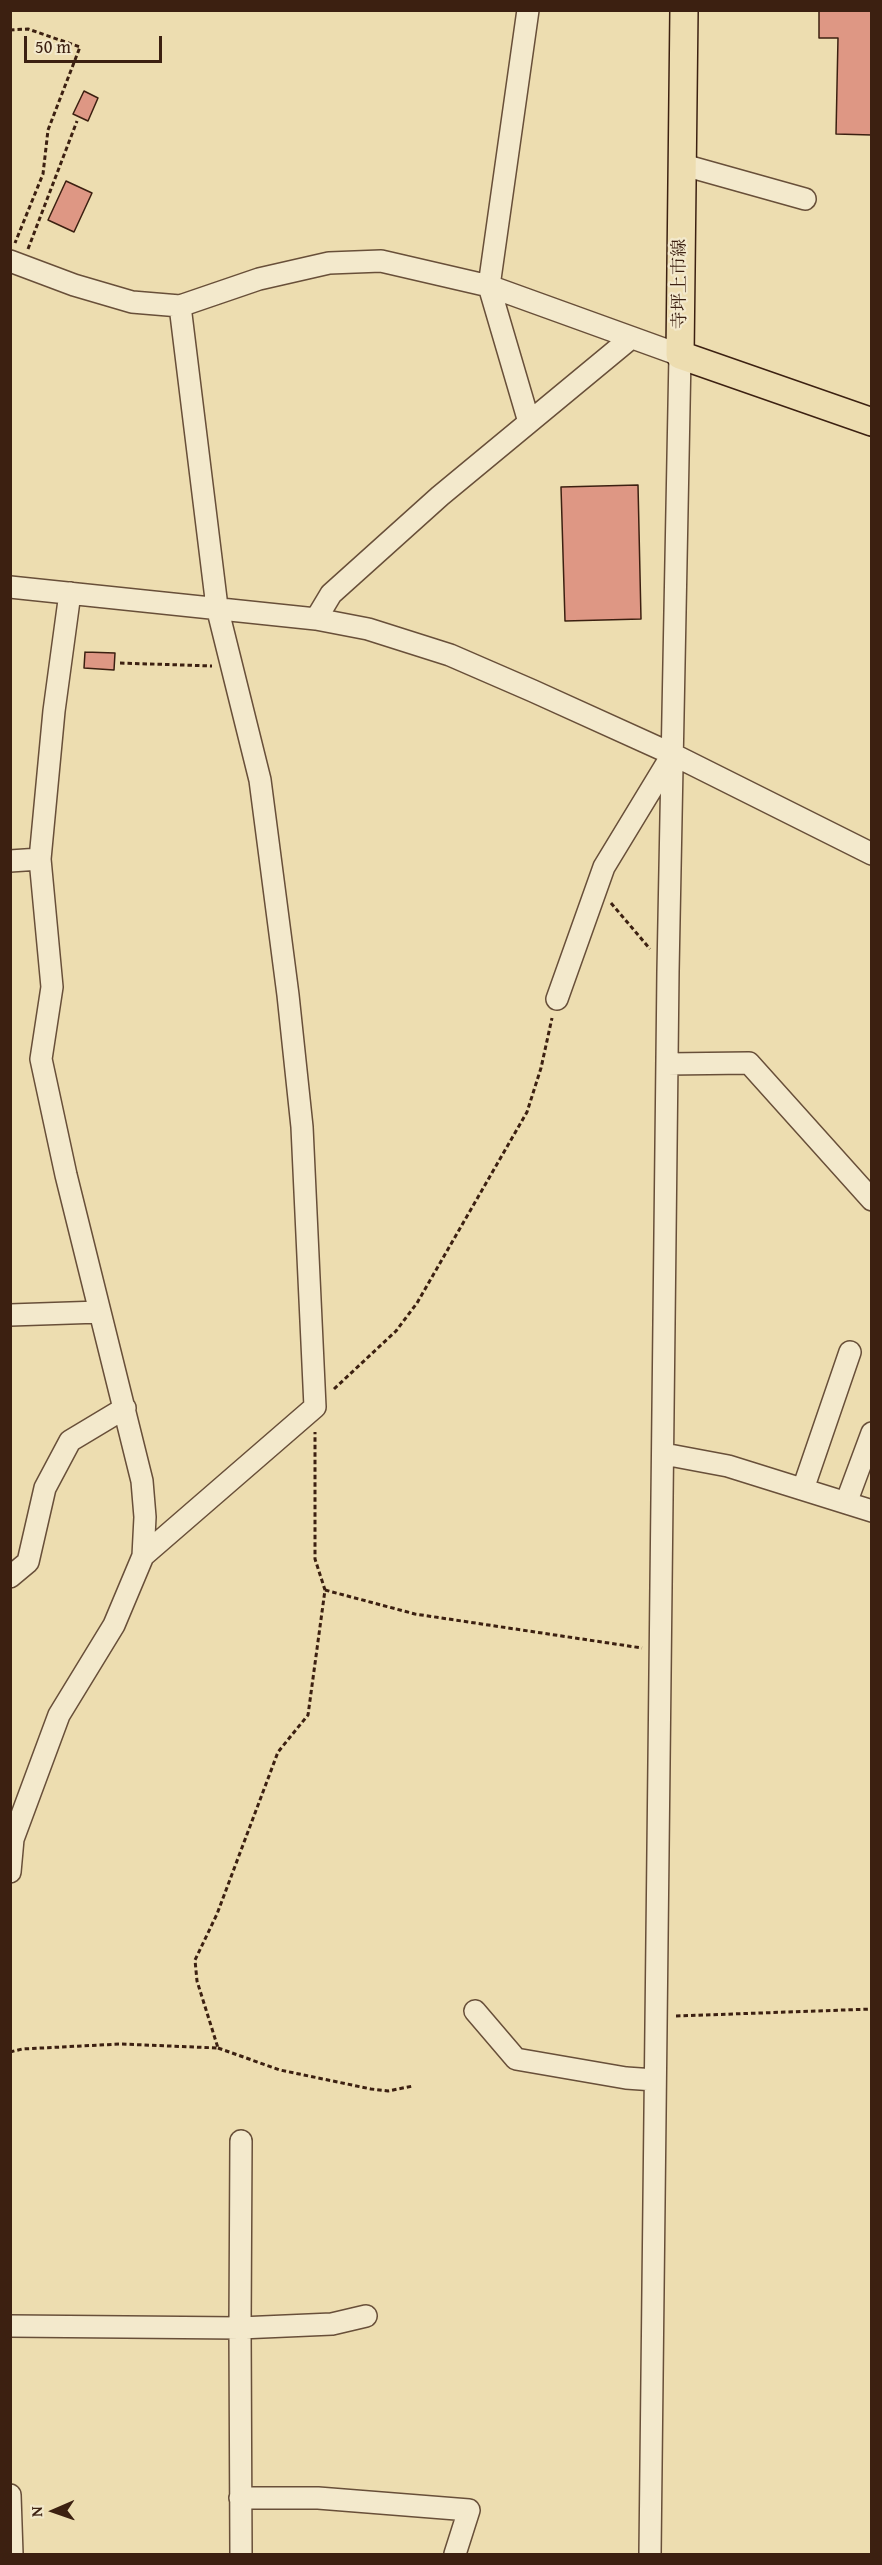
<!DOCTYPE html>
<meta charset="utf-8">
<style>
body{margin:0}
#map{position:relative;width:882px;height:2565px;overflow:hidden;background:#edddb0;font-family:"Gentium Book Plus",serif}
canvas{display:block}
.frame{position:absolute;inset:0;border:12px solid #3c2011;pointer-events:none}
.north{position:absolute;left:24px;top:2481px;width:60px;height:60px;-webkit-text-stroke:4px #f3e9cc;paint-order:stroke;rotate:268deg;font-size:16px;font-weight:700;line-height:24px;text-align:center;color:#3c2011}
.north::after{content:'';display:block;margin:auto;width:21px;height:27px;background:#3c2011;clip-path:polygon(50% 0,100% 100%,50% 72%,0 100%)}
.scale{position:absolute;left:24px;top:36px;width:138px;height:27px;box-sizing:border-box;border:3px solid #3c2011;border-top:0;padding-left:8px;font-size:18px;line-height:21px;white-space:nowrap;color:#3c2011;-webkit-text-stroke:4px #f3e9cc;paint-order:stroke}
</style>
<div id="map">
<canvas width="882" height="2565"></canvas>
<div class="frame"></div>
<div class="north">N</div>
<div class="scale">50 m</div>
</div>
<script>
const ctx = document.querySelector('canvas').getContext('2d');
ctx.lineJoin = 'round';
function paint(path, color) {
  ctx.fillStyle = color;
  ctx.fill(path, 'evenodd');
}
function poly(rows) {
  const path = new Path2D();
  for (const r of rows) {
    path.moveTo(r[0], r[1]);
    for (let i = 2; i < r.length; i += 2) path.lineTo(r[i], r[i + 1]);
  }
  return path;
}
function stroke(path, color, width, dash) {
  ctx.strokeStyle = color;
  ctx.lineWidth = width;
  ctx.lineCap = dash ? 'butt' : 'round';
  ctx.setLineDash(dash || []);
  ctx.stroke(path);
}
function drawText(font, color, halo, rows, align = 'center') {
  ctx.font = font + ' "Gentium Book Plus","Noto Serif JP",serif';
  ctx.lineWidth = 4.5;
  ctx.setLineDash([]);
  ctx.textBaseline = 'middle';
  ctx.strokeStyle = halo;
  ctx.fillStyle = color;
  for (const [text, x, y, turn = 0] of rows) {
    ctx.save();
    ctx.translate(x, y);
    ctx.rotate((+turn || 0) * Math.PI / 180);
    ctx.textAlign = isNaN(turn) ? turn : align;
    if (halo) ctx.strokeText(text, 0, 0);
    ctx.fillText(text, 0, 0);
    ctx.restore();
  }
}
const building = poly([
 [819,10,872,10,872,135,836,134,838,38,819,38,819,10],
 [84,91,98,98,88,121,73,114,84,91],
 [66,181,92,193,74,232,48,220,66,181],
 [638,485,641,619,565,621,561,487,638,485],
 [85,652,115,653,114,670,84,668,85,652]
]);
paint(building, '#de9784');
stroke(building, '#3c2011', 1.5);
const minor = poly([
 [528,10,489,286,529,422],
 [680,164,805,199],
 [10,261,74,285,132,302,180,306,259,279,329,263,381,261,489,286,680,355,668,971,650,2554],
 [10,587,316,619,368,629,450,655,533,691,672,754,872,854],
 [316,619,331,594,440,496,631,338],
 [10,861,40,859],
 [557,999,604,867,672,755],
 [667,1064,749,1063,872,1200],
 [10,1315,100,1312],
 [664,1454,728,1466,872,1511],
 [803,1489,850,1352],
 [846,1503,872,1433],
 [143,1556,315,1407,302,1127,288,995,260,780,217,607,180,306],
 [10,1577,28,1562,45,1488,70,1441,125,1408],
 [10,1872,13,1839,59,1715,114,1625,143,1556,145,1517,142,1481,66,1175,41,1059,52,987,40,859,54,711,70,593],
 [475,2011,516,2059,626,2078,655,2080],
 [241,2141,240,2328,332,2324,366,2316],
 [10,2326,240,2328,241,2554],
 [10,2495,12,2554],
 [240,2498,318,2498,469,2510,455,2554]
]);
const major = poly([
 [684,10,680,355,872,422]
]);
stroke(minor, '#684f39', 24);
stroke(major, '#3c2011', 30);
stroke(poly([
 [10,30,28,29,80,47,48,130,43,174,15,243],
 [28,249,77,121],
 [120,663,212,666],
 [611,903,650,949],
 [334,1389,396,1331,417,1303,527,1112,541,1068,552,1018],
 [325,1590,415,1614,642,1648],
 [676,2016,872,2009],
 [218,2048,280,2070,371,2089,388,2091,413,2086],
 [10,2052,22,2049,121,2044,218,2048,197,1981,195,1960,217,1914,278,1752,308,1715,325,1590,315,1559,315,1432]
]), '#3c2011', 3, [4.5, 3]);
stroke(minor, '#f3e9cc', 21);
stroke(major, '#edddb0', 27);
drawText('18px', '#3c2011', '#f3e9cc', [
 ["寺坪上市線",680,284,-90]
]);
</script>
